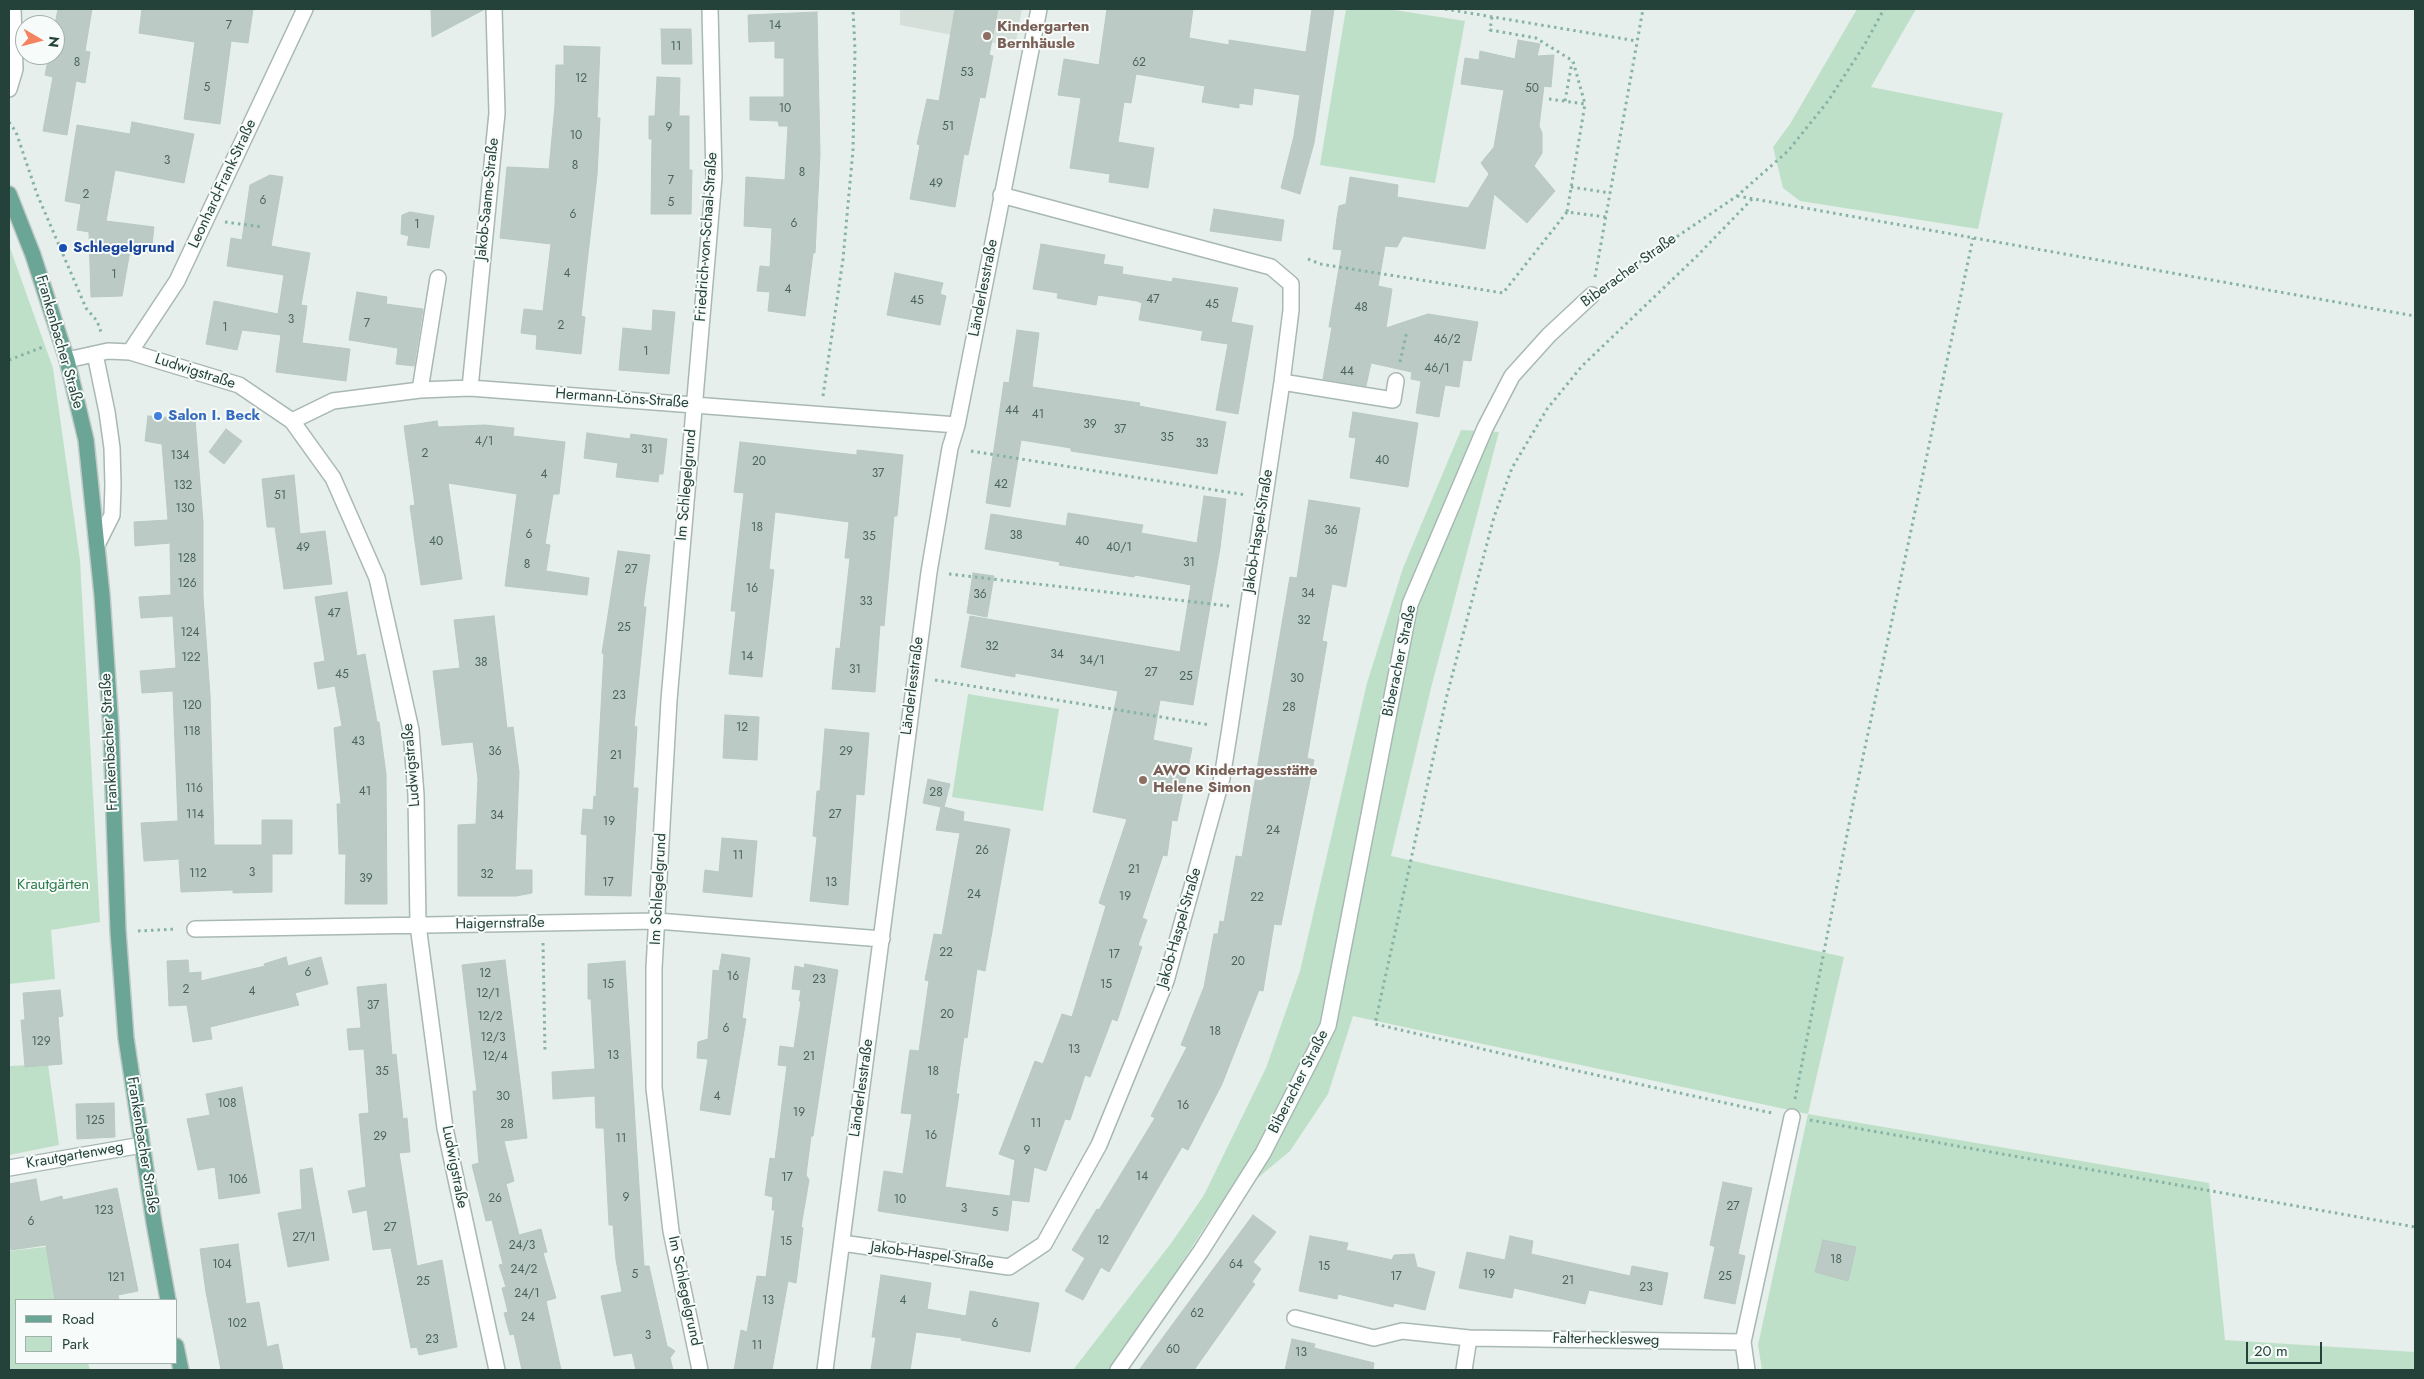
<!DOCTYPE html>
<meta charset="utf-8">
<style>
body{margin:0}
#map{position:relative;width:2424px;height:1379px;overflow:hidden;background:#e6efeb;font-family:Jost,sans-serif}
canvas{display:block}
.frame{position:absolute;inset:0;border:10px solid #24423a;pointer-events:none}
.legend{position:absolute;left:15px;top:1299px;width:162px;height:65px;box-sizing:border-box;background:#f7fbf9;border:1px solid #a3b1ad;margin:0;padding:6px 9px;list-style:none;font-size:15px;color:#24423a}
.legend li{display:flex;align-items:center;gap:10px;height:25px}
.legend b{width:25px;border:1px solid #a3b1ad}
.north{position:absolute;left:15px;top:15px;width:50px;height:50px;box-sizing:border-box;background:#f7fbf9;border:1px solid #a3b1ad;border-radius:50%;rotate:98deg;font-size:14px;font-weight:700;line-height:20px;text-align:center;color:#24423a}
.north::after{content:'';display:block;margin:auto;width:18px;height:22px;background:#f4845f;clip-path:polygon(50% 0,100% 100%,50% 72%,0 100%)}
.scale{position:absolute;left:2246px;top:1342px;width:76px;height:22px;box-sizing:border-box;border:2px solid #24423a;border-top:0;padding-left:6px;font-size:15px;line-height:18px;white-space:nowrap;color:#24423a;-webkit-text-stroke:4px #f7fbf9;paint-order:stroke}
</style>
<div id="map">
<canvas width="2424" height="1379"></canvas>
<div class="frame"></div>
<ul class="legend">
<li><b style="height:6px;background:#6aa596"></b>Road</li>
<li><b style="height:14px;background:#bfe0c8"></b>Park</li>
</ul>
<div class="north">N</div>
<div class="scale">20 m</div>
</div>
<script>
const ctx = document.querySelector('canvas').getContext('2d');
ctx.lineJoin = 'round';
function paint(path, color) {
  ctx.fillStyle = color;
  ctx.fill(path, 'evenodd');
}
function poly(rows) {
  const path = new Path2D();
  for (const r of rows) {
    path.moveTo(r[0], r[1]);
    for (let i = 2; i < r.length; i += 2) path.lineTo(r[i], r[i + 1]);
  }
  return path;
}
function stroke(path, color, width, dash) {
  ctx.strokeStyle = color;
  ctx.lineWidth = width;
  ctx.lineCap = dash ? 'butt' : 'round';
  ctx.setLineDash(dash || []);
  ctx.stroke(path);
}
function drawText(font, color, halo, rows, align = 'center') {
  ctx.font = font + ' Jost,sans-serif';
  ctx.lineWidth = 4;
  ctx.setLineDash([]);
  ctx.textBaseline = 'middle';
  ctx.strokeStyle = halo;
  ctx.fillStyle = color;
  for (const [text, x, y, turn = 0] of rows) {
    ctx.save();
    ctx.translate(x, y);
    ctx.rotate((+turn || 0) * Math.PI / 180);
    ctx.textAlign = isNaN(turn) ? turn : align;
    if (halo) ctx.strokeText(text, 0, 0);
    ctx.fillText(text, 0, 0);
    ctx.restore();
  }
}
paint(poly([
 [900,9,1022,9,1015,47,900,25]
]), '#d4dfda');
paint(poly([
 [1346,9,1388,9,1465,21,1435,183,1320,165],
 [1857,9,1916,9,1871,87,2003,113,1978,229,1800,201,1783,188,1773,147,1790,124],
 [9,245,53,368,80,560,100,922,51,930,55,979,9,984],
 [1461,430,1499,432,1432,684,1391,856,1844,957,1808,1114,2209,1183,2225,1340,2415,1352,2415,1370,1762,1370,1758,1345,1808,1114,1353,1016,1328,1094,1290,1151,1212,1216,1112,1370,1073,1370,1172,1242,1204,1195,1266,1068,1300,971,1367,683,1403,568],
 [968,694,1059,709,1043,811,952,797],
 [9,1058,10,1066,48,1064,59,1145,9,1155],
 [62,1245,74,1300,16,1300,16,1363,88,1363,90,1370,9,1370,9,1251]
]), '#bfe0c8');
const building = poly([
 [58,9,92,9,85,51,90,52,85,83,76,81,67,135,43,131,53,77,45,75,49,55,55,55,55,25,58,9],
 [142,9,253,9,248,43,231,41,220,124,184,119,195,42,139,33,142,9],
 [431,9,485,9,432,37,431,9],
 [955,9,998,9,989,55,993,56,985,98,980,97,968,155,964,154,955,207,910,199,920,145,917,144,927,99,939,101,955,9],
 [1107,9,1193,9,1189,38,1229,45,1229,40,1306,52,1312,9,1334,9,1314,143,1300,194,1281,188,1294,136,1300,95,1254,88,1252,105,1239,103,1239,108,1202,102,1205,86,1136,74,1131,103,1124,102,1118,142,1154,148,1148,188,1109,182,1110,174,1070,168,1081,98,1058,95,1064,59,1099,65,1107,9],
 [817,12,820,154,815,253,813,253,805,316,768,311,770,292,757,291,760,266,770,267,772,228,744,226,746,177,785,180,788,126,779,126,778,121,750,120,750,97,784,97,784,58,775,58,775,41,749,42,748,15,817,12],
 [661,29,691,29,692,64,662,64,661,29],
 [1518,40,1540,44,1537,56,1554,55,1551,87,1544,86,1539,126,1542,133,1542,153,1534,166,1555,191,1527,223,1494,194,1485,249,1403,236,1397,247,1385,246,1378,286,1392,289,1386,328,1428,314,1478,322,1471,361,1463,360,1459,387,1445,385,1439,417,1416,413,1421,381,1411,379,1412,372,1371,363,1366,386,1323,379,1332,327,1329,327,1342,250,1333,249,1337,218,1339,206,1346,204,1350,177,1398,185,1397,197,1468,208,1489,174,1481,163,1494,147,1504,90,1461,84,1465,58,1479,60,1480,51,1515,59,1518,40],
 [564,46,600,47,597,118,600,118,597,175,581,316,585,317,581,354,536,349,537,335,521,333,524,309,543,311,551,244,500,238,507,167,549,169,555,105,556,65,564,65,564,46],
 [657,77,680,78,679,116,689,116,689,170,692,170,691,214,651,214,652,139,649,139,649,116,655,116,657,77],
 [132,122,194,134,184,183,115,170,106,221,154,227,151,253,130,251,122,296,91,297,89,232,77,230,81,204,65,201,77,125,130,134,132,122],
 [270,175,283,177,271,246,310,253,301,305,307,306,302,343,350,349,346,381,276,372,281,335,242,330,237,350,206,344,214,301,278,314,284,275,227,266,231,238,242,240,250,185,270,175],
 [1214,209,1284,220,1281,241,1210,231,1214,209],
 [410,212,434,216,429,248,407,245,409,236,401,234,402,215,410,212],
 [1041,244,1105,255,1103,264,1123,267,1122,274,1172,282,1173,278,1238,288,1231,322,1253,326,1238,414,1216,410,1228,344,1201,340,1203,331,1139,320,1142,303,1137,301,1098,295,1096,305,1057,298,1058,293,1033,289,1041,244],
 [895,273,943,283,940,294,946,296,940,325,887,315,895,273],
 [357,292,387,297,386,304,423,309,414,366,396,364,398,348,349,340,357,292],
 [653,310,675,312,669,374,619,370,623,328,652,331,653,310],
 [1017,330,1039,333,1032,387,1140,403,1139,406,1226,422,1217,474,1071,451,1071,448,1021,440,1010,507,986,503,1004,382,1009,383,1017,330],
 [1353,412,1418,423,1408,487,1350,478,1356,438,1349,437,1353,412],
 [148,416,195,419,203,522,203,596,210,695,214,845,262,845,262,820,292,820,292,854,272,854,272,892,233,893,233,890,181,892,179,859,144,861,141,823,178,821,173,691,142,693,140,671,176,668,173,616,141,618,139,597,171,595,170,543,135,546,134,522,168,520,162,444,145,441,148,416],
 [437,421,438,427,485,425,514,428,513,436,565,442,559,494,553,494,545,544,550,545,546,571,589,578,587,595,505,586,517,494,448,483,462,579,421,585,410,506,415,505,404,426,437,421],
 [226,429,242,441,224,464,209,452,226,429],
 [587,433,630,439,631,434,667,439,663,474,659,474,658,482,616,477,618,463,584,458,587,433],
 [740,442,857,455,857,450,903,455,897,516,894,516,884,626,880,625,875,692,832,689,836,648,840,649,850,558,845,558,849,522,775,512,769,569,774,570,762,677,729,674,736,611,731,611,744,493,734,492,740,442],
 [294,475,300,534,325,531,332,584,284,589,275,527,267,527,262,479,294,475],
 [1204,496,1226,499,1220,548,1193,705,1160,700,1153,740,1192,748,1177,821,1172,820,1167,856,1163,855,1142,918,1147,920,1138,945,1142,947,1117,1021,1112,1019,1090,1077,1085,1075,1070,1120,1065,1119,1046,1171,1034,1167,1029,1202,1012,1200,1008,1231,878,1211,884,1171,903,1174,912,1114,901,1113,910,1050,919,1051,929,981,925,980,934,934,942,935,960,833,936,830,941,807,923,803,928,779,950,784,944,807,964,812,963,821,1010,829,985,971,977,969,967,1038,964,1037,956,1094,959,1094,945,1187,1010,1196,1015,1160,999,1154,1035,1061,1043,1064,1062,1014,1072,1017,1106,906,1099,903,1127,819,1093,812,1118,691,1015,673,1015,677,961,667,970,616,1180,652,1191,585,1135,575,1134,577,1059,565,1060,562,985,549,991,514,1066,526,1068,513,1143,525,1141,533,1197,543,1204,496],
 [1309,500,1360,508,1346,587,1332,584,1322,641,1327,642,1307,758,1314,760,1281,925,1274,924,1263,991,1259,990,1222,1084,1188,1150,1182,1147,1109,1272,1101,1267,1083,1300,1065,1291,1085,1258,1072,1250,1097,1209,1099,1210,1155,1118,1151,1116,1187,1047,1181,1045,1204,987,1214,934,1218,934,1220,921,1224,922,1236,856,1242,857,1290,577,1297,578,1309,500],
 [618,551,650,555,643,607,646,607,634,726,637,727,633,788,638,788,631,896,585,895,587,835,581,834,583,809,593,810,594,796,596,797,604,654,602,653,618,551],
 [973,573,994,576,987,617,967,613,973,573],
 [347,592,357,656,365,654,377,722,379,722,386,774,387,904,345,904,346,854,339,854,337,804,341,804,334,728,342,726,335,686,318,689,314,663,325,661,315,597,347,592],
 [494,616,507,728,513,727,519,772,515,870,532,870,532,893,516,896,458,896,458,825,476,824,478,779,473,742,442,745,433,671,460,668,454,620,494,616],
 [725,715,759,717,757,760,723,758,725,715],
 [825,729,869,733,864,795,856,794,848,905,810,901,817,837,813,836,817,791,820,791,825,729],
 [722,838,757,841,752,897,703,892,705,870,719,872,722,838],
 [722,954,750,958,742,1018,746,1019,730,1115,700,1110,708,1059,697,1058,698,1042,708,1039,713,970,719,971,722,954],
 [286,957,288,966,321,957,328,984,295,993,299,1005,210,1027,212,1039,193,1042,187,1005,169,1006,167,961,188,960,189,973,201,972,201,981,265,966,264,964,286,957],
 [505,960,527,1138,504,1141,514,1181,506,1184,519,1235,541,1229,547,1252,543,1253,556,1298,546,1301,561,1370,522,1370,514,1334,510,1335,504,1313,508,1312,502,1288,506,1287,499,1265,503,1264,492,1220,486,1221,472,1165,479,1163,473,1091,477,1091,462,965,505,960],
 [625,961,644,1266,649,1266,667,1346,675,1351,670,1358,673,1370,636,1370,632,1353,614,1356,601,1296,622,1292,616,1260,613,1225,609,1225,604,1128,596,1128,595,1096,553,1099,552,1072,595,1069,591,999,588,999,588,964,625,961],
 [805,964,838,970,813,1136,811,1136,806,1175,809,1180,801,1227,803,1228,796,1283,788,1281,772,1370,734,1370,741,1330,747,1332,757,1276,766,1277,775,1210,772,1210,773,1197,765,1195,770,1158,775,1159,787,1066,778,1065,780,1046,794,1048,801,1001,799,1001,801,990,792,989,795,966,804,968,805,964],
 [386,984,392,1055,396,1054,403,1119,407,1118,410,1152,399,1153,417,1266,442,1260,457,1347,419,1355,417,1347,411,1348,391,1248,373,1250,367,1210,353,1213,348,1191,366,1187,359,1114,369,1113,364,1049,349,1050,347,1029,361,1028,357,987,386,984],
 [60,990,63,1016,58,1017,62,1064,25,1067,21,1020,25,1020,23,993,60,990],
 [242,1087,260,1193,219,1199,215,1167,198,1170,187,1119,210,1115,206,1094,242,1087],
 [114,1103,115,1137,77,1139,76,1104,114,1103],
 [312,1168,329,1260,288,1267,278,1213,302,1209,300,1170,312,1168],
 [36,1179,40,1202,62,1196,63,1200,117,1188,138,1291,118,1295,119,1300,55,1300,46,1245,11,1250,9,1236,9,1184,36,1179],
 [1723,1182,1752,1188,1738,1254,1745,1256,1735,1304,1704,1298,1715,1247,1710,1245,1723,1182],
 [1253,1215,1276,1232,1253,1262,1261,1269,1252,1282,1255,1284,1194,1370,1139,1370,1253,1215],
 [1310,1236,1348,1243,1346,1250,1392,1260,1394,1255,1414,1254,1417,1267,1435,1272,1425,1310,1394,1303,1393,1307,1338,1294,1337,1299,1299,1291,1310,1236],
 [1510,1236,1533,1241,1531,1254,1630,1276,1632,1266,1668,1273,1662,1305,1589,1290,1585,1304,1514,1288,1512,1298,1459,1288,1467,1252,1505,1260,1510,1236],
 [1823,1240,1856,1247,1848,1281,1815,1272,1823,1240],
 [238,1244,246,1304,259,1302,267,1347,278,1344,283,1370,221,1370,206,1292,200,1249,238,1244],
 [881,1275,931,1283,927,1309,966,1316,970,1291,1039,1303,1030,1352,961,1340,962,1338,916,1332,910,1370,871,1370,876,1337,872,1337,881,1275],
 [1292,1339,1315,1344,1314,1348,1374,1363,1373,1370,1285,1370,1292,1339]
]);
paint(building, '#bbcac4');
stroke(building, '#b8c9c2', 1);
const minor = poly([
 [9,89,15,69,13,9],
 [130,352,177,281,305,9],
 [95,354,107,412,112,448,113,485,112,515,98,543],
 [67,360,108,351,130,352,239,385,292,421,333,478,377,578,411,730,416,795,418,925,445,1128,497,1370],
 [1282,382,1393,400,1396,381],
 [470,388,497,113,494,9],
 [420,390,438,278],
 [292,421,333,401,420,390,470,388,957,425],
 [195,929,657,921,882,939],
 [9,1168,142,1145],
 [842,1243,1009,1267,1044,1244,1099,1145,1166,981,1222,778,1230,728,1282,382,1291,310,1291,284,1271,267,1001,195],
 [1295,1318,1374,1338,1402,1331,1469,1338,1743,1342],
 [700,1370,671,1231,654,1088,654,968,669,700,714,177,710,9],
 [825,1370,929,572,950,448,957,425,1039,9],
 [1118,1370,1201,1251,1263,1153,1328,1026,1410,604,1485,428,1512,376,1549,335,1592,295],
 [1464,1370,1469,1338],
 [1747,1370,1743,1342,1792,1117]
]);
const major = poly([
 [9,194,33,255,67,360,86,440,102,595,111,729,118,931,126,1038,154,1223,168,1300],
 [176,1346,181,1370]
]);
stroke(minor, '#a8b8b2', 18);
stroke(major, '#c2cac8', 18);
stroke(poly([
 [1445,9,1637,41],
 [1492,17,1490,30,1536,38,1573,61,1585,104],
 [1549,99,1585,104,1567,212],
 [1565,101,1572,62],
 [9,122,16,132,37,194,86,308,97,321,101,332],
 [1571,187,1610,193],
 [1737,196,2415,316],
 [1752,199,1697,256,1582,366,1547,409,1512,468,1494,517,1447,695,1375,1024,1564,1068,1772,1113],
 [225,222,262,227],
 [1308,259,1320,264,1503,293,1567,212,1606,217],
 [1595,277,1643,9],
 [1607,284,1737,196,1788,151,1828,101,1865,44,1884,9],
 [9,360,43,347],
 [1400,362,1407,331],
 [823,396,843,259,853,150,855,50,853,9],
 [971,451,1246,495],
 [949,574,1229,606],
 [935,680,1210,725],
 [138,931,177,929],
 [543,943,545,1052],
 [1795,1099,1853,804,1973,238],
 [1810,1120,2415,1227]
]), '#86b3a5', 3, [2.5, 4]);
stroke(minor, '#fff', 15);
stroke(major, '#6aa596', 15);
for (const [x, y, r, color] of [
 [987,36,5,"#8d6e63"],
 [63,248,5,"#1a4fb4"],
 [158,416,5,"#3f7fe0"],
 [1143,780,5,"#8d6e63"]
]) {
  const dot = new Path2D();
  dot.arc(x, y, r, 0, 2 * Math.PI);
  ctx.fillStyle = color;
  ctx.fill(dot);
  stroke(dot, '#f7fbf9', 2);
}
drawText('12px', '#4a645c', null, [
 ["7",229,26],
 ["14",775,26],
 ["11",676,47],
 ["8",77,63],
 ["62",1139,63],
 ["53",967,73],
 ["12",581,79],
 ["5",207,88],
 ["50",1532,89],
 ["10",785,109],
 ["51",948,127],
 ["9",669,128],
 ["10",576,136],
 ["3",167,161],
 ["8",575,166],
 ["8",802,173],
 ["7",671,181],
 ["49",936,184],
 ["2",86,195],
 ["6",263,201],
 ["5",671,203],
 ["6",573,215],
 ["6",794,224],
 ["1",417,225],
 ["4",567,274],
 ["1",114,275],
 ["4",788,290],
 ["47",1153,300],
 ["45",917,301],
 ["45",1212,305],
 ["48",1361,308],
 ["3",291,320],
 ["7",367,324],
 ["2",561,326],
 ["1",225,328],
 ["46/2",1447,340],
 ["1",646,352],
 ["46/1",1437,369],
 ["44",1347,372],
 ["44",1012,411],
 ["41",1038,415],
 ["39",1090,425],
 ["37",1120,430],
 ["35",1167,438],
 ["4/1",484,442],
 ["33",1202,444],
 ["31",647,450],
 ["2",425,454],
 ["134",180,456],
 ["40",1382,461],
 ["20",759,462],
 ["37",878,474],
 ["4",544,475],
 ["42",1001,485],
 ["132",183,486],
 ["51",280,496],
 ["130",185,509],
 ["18",757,528],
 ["36",1331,531],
 ["6",529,535],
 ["38",1016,536],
 ["35",869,537],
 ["40",436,542],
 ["40",1082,542],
 ["49",303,548],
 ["40/1",1119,548],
 ["128",187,559],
 ["31",1189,563],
 ["8",527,565],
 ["27",631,570],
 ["126",187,584],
 ["16",752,589],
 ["34",1308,594],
 ["36",980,595],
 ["33",866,602],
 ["47",334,614],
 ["32",1304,621],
 ["25",624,628],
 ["124",190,633],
 ["32",992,647],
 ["34",1057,655],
 ["14",747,657],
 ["122",191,658],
 ["34/1",1092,661],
 ["38",481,663],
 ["31",855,670],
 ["27",1151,673],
 ["45",342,675],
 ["25",1186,677],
 ["30",1297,679],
 ["23",619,696],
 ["120",192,706],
 ["28",1289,708],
 ["12",742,728],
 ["118",192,732],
 ["43",358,742],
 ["36",495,752],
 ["29",846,752],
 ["21",616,756],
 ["116",194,789],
 ["41",365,792],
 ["28",936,793],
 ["114",195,815],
 ["27",835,815],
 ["34",497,816],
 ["19",609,822],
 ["24",1273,831],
 ["26",982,851],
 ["11",738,856],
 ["21",1134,870],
 ["3",252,873],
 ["112",198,874],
 ["32",487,875],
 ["39",366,879],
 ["17",608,883],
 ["13",831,883],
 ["24",974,895],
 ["19",1125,897],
 ["22",1257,898],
 ["22",946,953],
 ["17",1114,955],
 ["20",1238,962],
 ["6",308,973],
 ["12",485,974],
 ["16",733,977],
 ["23",819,980],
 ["15",608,985],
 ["15",1106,985],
 ["2",186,990],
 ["4",252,992],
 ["12/1",488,994],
 ["37",373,1006],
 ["20",947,1015],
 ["12/2",490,1017],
 ["6",726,1029],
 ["18",1215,1032],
 ["12/3",493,1038],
 ["129",41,1042],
 ["13",1074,1050],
 ["13",613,1056],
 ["12/4",495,1057],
 ["21",809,1057],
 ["35",382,1072],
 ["18",933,1072],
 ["30",503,1097],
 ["4",717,1097],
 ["108",227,1104],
 ["16",1183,1106],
 ["19",799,1113],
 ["125",95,1121],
 ["11",1036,1124],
 ["28",507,1125],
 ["16",931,1136],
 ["29",380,1137],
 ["11",621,1139],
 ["9",1027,1151],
 ["14",1142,1177],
 ["17",787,1178],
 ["106",238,1180],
 ["9",626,1198],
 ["26",495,1199],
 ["10",900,1200],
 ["27",1733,1207],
 ["3",964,1209],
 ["123",104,1211],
 ["5",995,1213],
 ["6",31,1222],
 ["27",390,1228],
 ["27/1",304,1238],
 ["12",1103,1241],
 ["15",786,1242],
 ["24/3",522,1246],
 ["18",1836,1260],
 ["104",222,1265],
 ["64",1236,1265],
 ["15",1324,1267],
 ["24/2",524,1270],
 ["5",635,1275],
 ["19",1489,1275],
 ["17",1396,1277],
 ["25",1725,1277],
 ["121",116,1278],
 ["21",1568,1281],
 ["25",423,1282],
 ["23",1646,1288],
 ["24/1",527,1294],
 ["13",768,1301],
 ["4",903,1301],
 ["62",1197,1314],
 ["24",528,1318],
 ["102",237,1324],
 ["6",995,1324],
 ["3",648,1336],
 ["23",432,1340],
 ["11",757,1346],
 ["60",1173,1350],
 ["13",1301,1353]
]);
drawText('bold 15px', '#785e54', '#f7fbf9', [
 ["Kindergarten",997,27],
 ["Bernhäusle",997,44],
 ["AWO Kindertagesstätte",1153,771],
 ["Helene Simon",1153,788]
], 'left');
drawText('15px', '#24423a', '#f7fbf9', [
 ["Leonhard-Frank-Straße",223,184,-65],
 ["Jakob-Saame-Straße",488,199,-84],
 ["Friedrich-von-Schaal-Straße",707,237,-86],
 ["Biberacher Straße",1629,271,-36],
 ["Länderlesstraße",984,288,-79],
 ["Frankenbacher Straße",59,342,74],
 ["Ludwigstraße",195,372,18],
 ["Hermann-Löns-Straße",622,399,4],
 ["Im Schlegelgrund",687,485,-85],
 ["Jakob-Haspel-Straße",1259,531,-81],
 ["Biberacher Straße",1400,661,-78],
 ["Länderlesstraße",913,686,-83],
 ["Frankenbacher Straße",110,742,-93],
 ["Ludwigstraße",412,765,-95],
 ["Im Schlegelgrund",659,889,-87],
 ["Haigernstraße",500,924,-1],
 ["Jakob-Haspel-Straße",1180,928,-74],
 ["Biberacher Straße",1299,1082,-63],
 ["Länderlesstraße",862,1088,-82],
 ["Frankenbacher Straße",142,1145,81],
 ["Krautgartenweg",75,1156,-10],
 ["Ludwigstraße",454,1167,79],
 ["Jakob-Haspel-Straße",932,1256,8],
 ["Im Schlegelgrund",684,1291,78],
 ["Falterhecklesweg",1606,1340,1]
]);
drawText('bold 15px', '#164399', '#f7fbf9', [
 ["Schlegelgrund",73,248]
], 'left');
drawText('bold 15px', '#366cbe', '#f7fbf9', [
 ["Salon I. Beck",168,416]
], 'left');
drawText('15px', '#2d7a4b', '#f7fbf9', [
 ["Krautgärten",53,885]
]);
</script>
